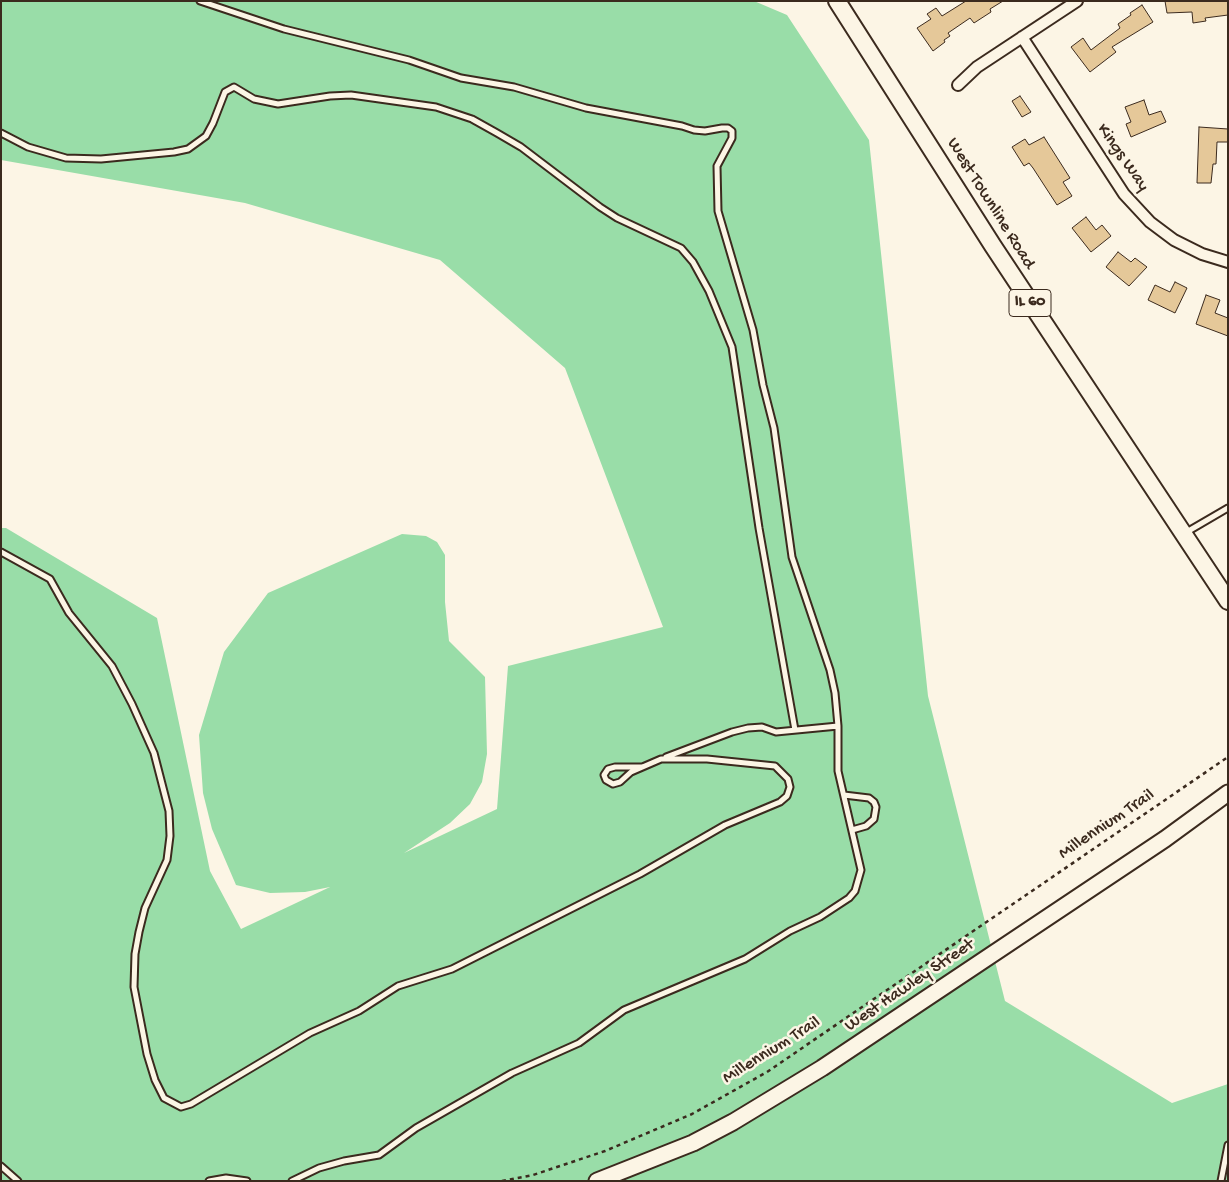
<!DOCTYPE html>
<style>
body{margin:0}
#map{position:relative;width:1229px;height:1182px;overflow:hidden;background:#fcf5e5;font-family:"Gochi Hand",sans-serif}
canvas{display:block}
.frame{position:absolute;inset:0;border:2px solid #3b2a1e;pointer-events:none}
</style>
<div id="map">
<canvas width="1229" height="1182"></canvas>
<div class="frame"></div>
</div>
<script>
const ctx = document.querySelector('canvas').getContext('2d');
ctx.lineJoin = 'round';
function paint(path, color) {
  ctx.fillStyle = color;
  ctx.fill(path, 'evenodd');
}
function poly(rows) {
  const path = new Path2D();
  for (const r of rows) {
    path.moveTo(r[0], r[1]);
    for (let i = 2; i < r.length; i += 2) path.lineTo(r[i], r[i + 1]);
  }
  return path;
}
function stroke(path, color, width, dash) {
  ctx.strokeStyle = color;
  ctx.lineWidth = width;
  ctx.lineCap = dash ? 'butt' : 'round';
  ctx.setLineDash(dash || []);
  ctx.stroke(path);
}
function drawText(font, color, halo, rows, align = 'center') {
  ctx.font = font + ' "Gochi Hand",sans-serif';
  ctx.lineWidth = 5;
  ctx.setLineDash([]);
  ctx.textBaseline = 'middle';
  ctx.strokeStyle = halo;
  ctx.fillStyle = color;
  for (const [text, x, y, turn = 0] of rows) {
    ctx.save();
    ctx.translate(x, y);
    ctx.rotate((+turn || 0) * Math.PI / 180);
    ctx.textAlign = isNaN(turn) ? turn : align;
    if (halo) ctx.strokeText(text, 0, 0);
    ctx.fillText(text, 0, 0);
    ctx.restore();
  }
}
paint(poly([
 [1,1,754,1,787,15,869,140,928,696,1005,1001,1172,1103,1228,1084,1228,1181,1,1181,1,528,6,528,157,618,210,871,241,929,330,887,305,892,270,893,236,885,212,829,203,793,199,735,224,652,268,593,402,534,426,536,437,542,445,555,445,602,449,641,485,677,487,754,482,782,470,804,450,823,404,853,497,809,508,666,663,627,565,368,440,260,245,203,1,160]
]), '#99dda8');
const building = poly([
 [966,1,1003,1,990,9,991,12,974,23,970,18,948,33,950,36,944,40,945,42,933,51,917,28,931,19,927,14,936,8,942,16,966,1],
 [1165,1,1228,1,1228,15,1205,18,1206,21,1193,23,1192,12,1167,13,1165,1],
 [1142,5,1153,22,1112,47,1116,52,1090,72,1071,47,1083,38,1091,50,1120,28,1118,24,1131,15,1130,13,1142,5],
 [1020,96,1031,112,1022,117,1012,101,1020,96],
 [1144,100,1149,115,1161,111,1166,122,1131,137,1126,124,1131,122,1125,107,1144,100],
 [1199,127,1228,129,1228,142,1217,142,1216,164,1213,164,1211,183,1197,183,1199,127],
 [1044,137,1070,178,1063,182,1072,196,1057,205,1033,168,1029,163,1024,166,1012,147,1025,139,1029,145,1044,137],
 [1086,217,1096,230,1102,225,1111,236,1091,252,1072,228,1086,217],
 [1118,252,1131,262,1135,258,1147,267,1129,286,1106,267,1118,252],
 [1175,282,1187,288,1175,313,1148,300,1155,285,1170,292,1175,282],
 [1206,295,1220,300,1215,313,1228,318,1228,336,1196,324,1206,295]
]);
paint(building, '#e5c899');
stroke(building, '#3b2a1e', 1);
const lane = poly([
 [200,1,284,29,409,60,461,78,514,87,586,108,682,126,694,130,705,131,722,128,728,128,732,131,732,138,717,166,718,211,753,330,763,385,774,428,792,557,830,670,835,693,838,726,776,732,762,727,748,728,732,732,666,757],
 [1,133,28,147,66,158,101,159,174,152,188,149,206,136,213,123,225,92,234,87,254,99,278,104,330,96,351,95,436,107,472,119,497,133,521,147,600,207,617,218,681,248,693,262,709,291,732,347,759,528,795,730],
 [1185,533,1228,508],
 [1,552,50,579,69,613,112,666,132,704,154,753,169,811,170,836,167,860,145,908,139,932,135,954,134,987,147,1054,155,1080,164,1098,181,1107,191,1104,310,1033,359,1011,398,986,452,969,640,874,725,825,780,802,787,796,790,787,788,779,775,766,707,759,661,759,631,772,620,782,613,784,606,780,604,775,608,769,615,767,642,767],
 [844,795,869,798,874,802,876,807,874,819,866,826,852,830],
 [1,1166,18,1181],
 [209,1181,226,1178,247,1181],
 [292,1181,319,1168,344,1161,379,1155,416,1128,512,1073,579,1043,624,1010,745,959,790,931,820,917,849,898,855,891,861,870,838,771,838,726],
 [1221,1181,1228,1145]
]);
const street = poly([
 [1022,37,1124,194,1150,222,1174,240,1202,254,1228,262],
 [958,85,977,67,1077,1]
]);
const secondary = poly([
 [597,1181,693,1143,733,1122,822,1068,1165,839,1228,793]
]);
const primary = poly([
 [837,1,993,246,1228,601]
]);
stroke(lane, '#3b2a1e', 9);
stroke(street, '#3b2a1e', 14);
stroke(secondary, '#3b2a1e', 19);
stroke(primary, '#3b2a1e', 20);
stroke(poly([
 [502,1181,533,1175,605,1151,692,1114,767,1072,1228,757]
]), '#3b2a1e', 2.5, [4, 4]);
stroke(lane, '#fcf5e5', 5);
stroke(street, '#fcf5e5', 10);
stroke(secondary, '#fcf5e5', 15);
stroke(primary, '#fcf5e5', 16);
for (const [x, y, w] of [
 [1030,303,42]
]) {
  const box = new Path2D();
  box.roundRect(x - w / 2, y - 13.5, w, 27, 4);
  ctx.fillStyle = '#fcf5e5';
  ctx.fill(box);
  stroke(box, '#3b2a1e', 1);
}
drawText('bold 16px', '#3b2a1e', null, [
 ["IL 60",1030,303]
]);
drawText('18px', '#3b2a1e', '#fcf5e5', [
 ["Kings Way",1122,158,55],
 ["West Townline Road",990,204,58],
 ["Millennium Trail",1107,825,-34],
 ["West Hawley Street",910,986,-34],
 ["Millennium Trail",772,1051,-32]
]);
</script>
